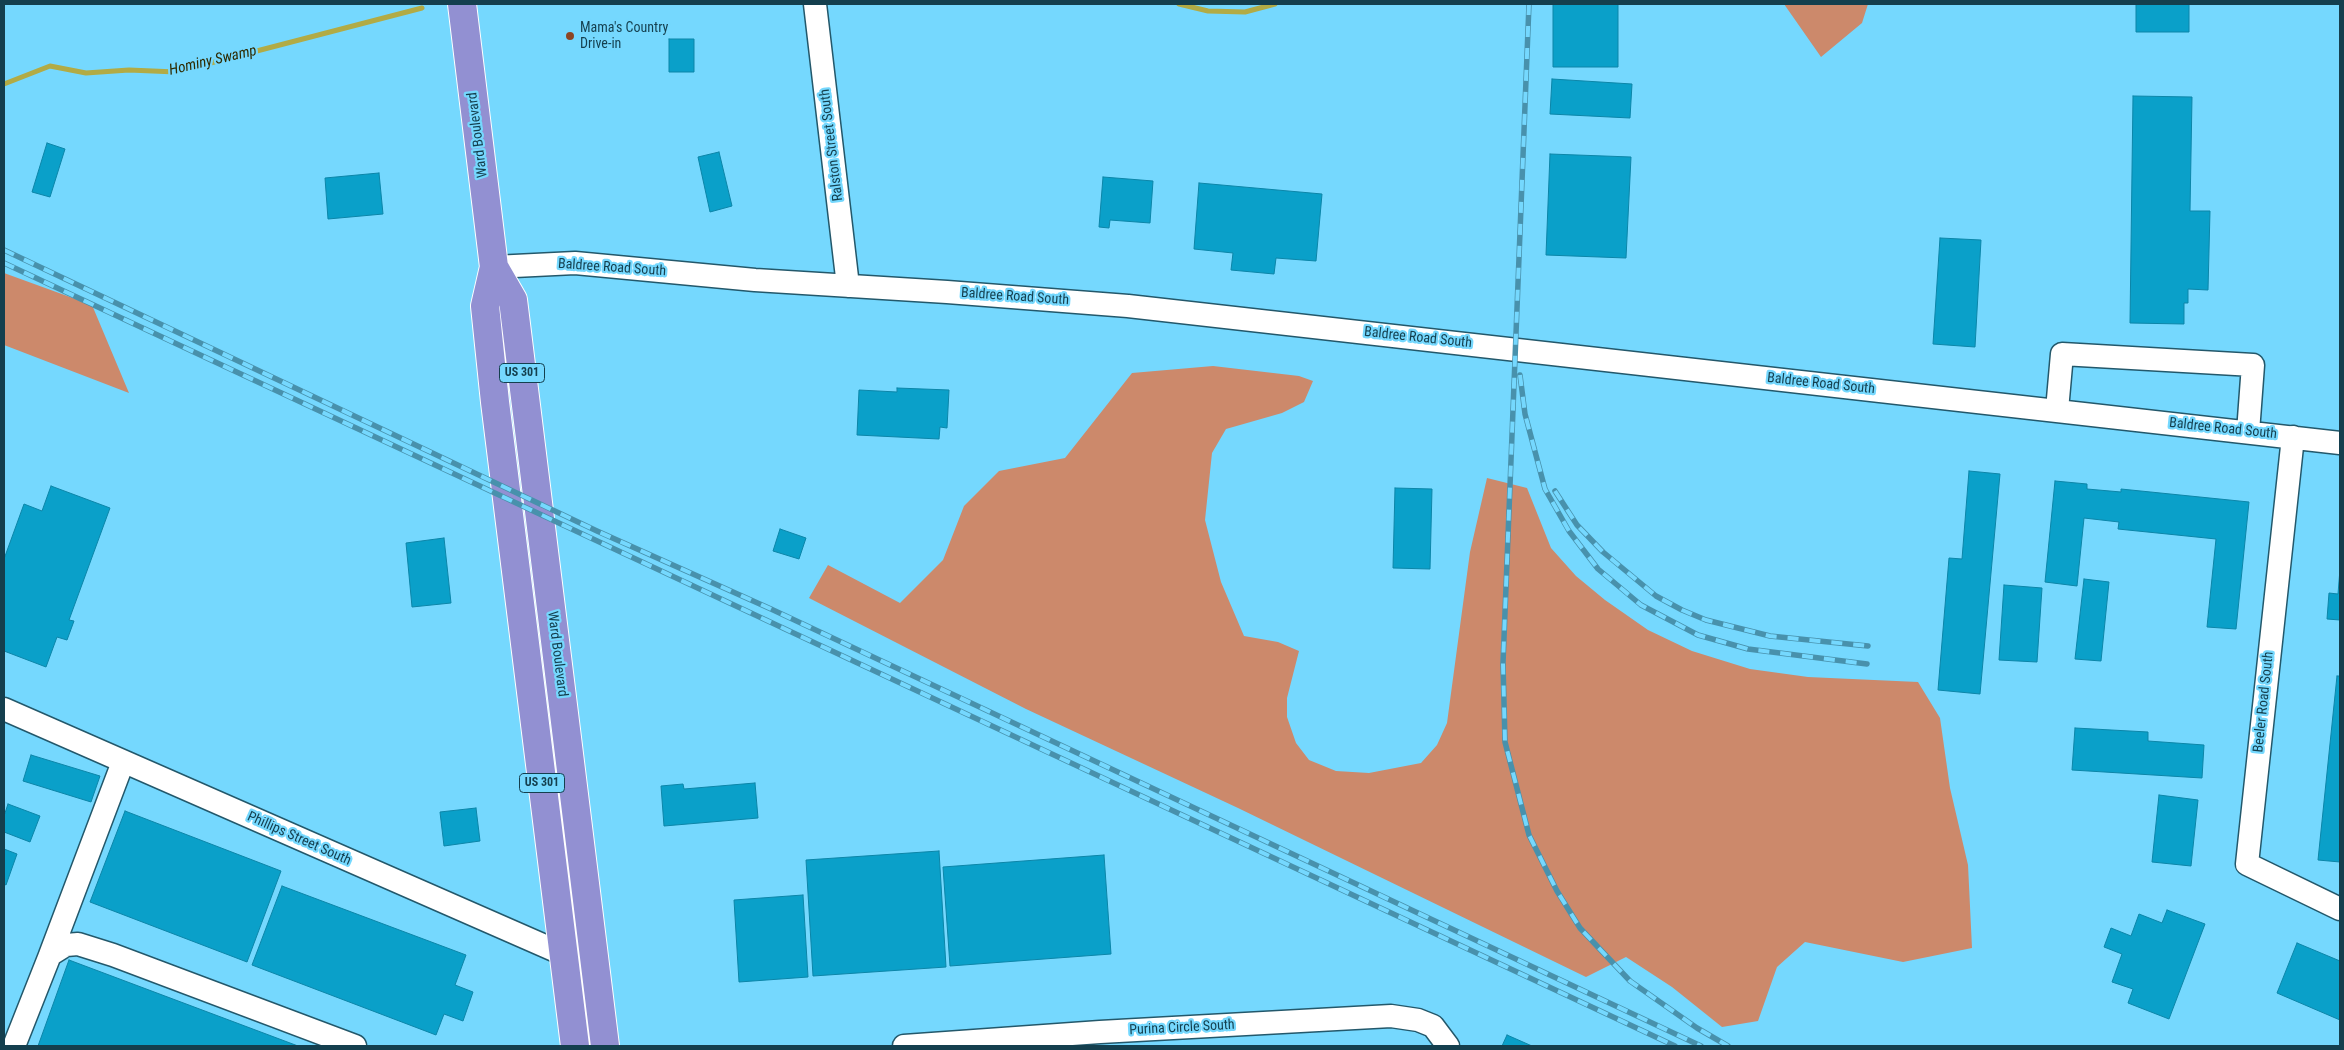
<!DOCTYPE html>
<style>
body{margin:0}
#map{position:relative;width:2344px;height:1050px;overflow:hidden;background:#75d8fe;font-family:"Roboto Condensed",sans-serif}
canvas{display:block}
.frame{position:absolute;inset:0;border:5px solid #143f4e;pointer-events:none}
</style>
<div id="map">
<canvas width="2344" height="1050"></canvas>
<div class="frame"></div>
</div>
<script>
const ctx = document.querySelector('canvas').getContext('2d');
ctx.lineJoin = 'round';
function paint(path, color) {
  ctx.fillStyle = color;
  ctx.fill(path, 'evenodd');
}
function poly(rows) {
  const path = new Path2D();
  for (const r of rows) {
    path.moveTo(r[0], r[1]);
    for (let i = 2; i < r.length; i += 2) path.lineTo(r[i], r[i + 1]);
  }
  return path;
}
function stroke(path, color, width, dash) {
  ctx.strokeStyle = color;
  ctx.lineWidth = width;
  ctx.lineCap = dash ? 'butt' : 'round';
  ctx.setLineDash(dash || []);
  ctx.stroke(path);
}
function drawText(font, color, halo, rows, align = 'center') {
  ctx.font = font + ' "Roboto Condensed",sans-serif';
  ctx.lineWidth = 4.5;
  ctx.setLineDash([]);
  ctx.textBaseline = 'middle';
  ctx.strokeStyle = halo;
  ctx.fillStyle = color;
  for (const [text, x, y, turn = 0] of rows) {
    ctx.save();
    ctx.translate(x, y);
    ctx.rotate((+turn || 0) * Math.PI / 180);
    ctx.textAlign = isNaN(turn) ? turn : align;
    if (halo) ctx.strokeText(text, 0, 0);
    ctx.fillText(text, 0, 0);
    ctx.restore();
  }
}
paint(poly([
 [1784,4,1868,4,1862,23,1821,57],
 [4,273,92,305,129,393,4,345],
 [1213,366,1299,376,1313,381,1304,402,1282,413,1226,429,1212,453,1205,520,1221,582,1244,636,1278,642,1299,651,1287,698,1287,717,1296,743,1309,760,1336,771,1369,773,1421,763,1437,745,1447,723,1470,552,1487,478,1527,488,1551,548,1576,576,1605,600,1648,630,1692,651,1750,669,1808,677,1918,682,1940,718,1950,788,1968,865,1972,948,1903,962,1805,942,1777,967,1758,1021,1722,1027,1672,987,1626,957,1586,977,1238,808,1026,709,809,598,828,565,900,603,943,560,964,506,999,471,1065,458,1132,373]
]), '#cc896b');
stroke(poly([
 [1179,4,1208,11,1245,12,1275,4],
 [4,84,50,66,86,73,129,70,176,72,422,8]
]), '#b2ab45', 5);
const building = poly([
 [1553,4,1618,4,1618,67,1553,67,1553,4],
 [2136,4,2189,4,2189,32,2136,32,2136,4],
 [669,39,694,39,694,72,669,72,669,39],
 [1552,79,1632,84,1630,118,1550,114,1552,79],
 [2133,96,2192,97,2190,211,2210,211,2208,290,2188,289,2188,303,2184,303,2184,324,2130,323,2133,96],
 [47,143,65,149,50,197,32,192,47,143],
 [719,152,732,206,710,212,698,157,719,152],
 [1550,154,1631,157,1626,258,1546,255,1550,154],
 [379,173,383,214,328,219,325,178,379,173],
 [1103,177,1153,181,1150,223,1110,220,1109,228,1099,227,1103,177],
 [1199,183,1322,194,1316,261,1276,258,1274,274,1231,270,1233,253,1194,249,1199,183],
 [1940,238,1981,240,1975,347,1933,344,1940,238],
 [897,388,949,390,947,428,940,427,939,439,857,435,859,390,897,392,897,388],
 [1969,471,2000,474,1980,694,1938,690,1949,558,1962,559,1969,471],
 [2055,481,2087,484,2087,489,2121,492,2121,489,2249,502,2236,629,2207,627,2216,539,2118,529,2119,522,2084,518,2077,586,2045,582,2055,481],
 [51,486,110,508,69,620,74,621,67,640,57,637,46,667,4,651,4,559,24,504,42,511,51,486],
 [1395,488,1432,489,1430,569,1393,568,1395,488],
 [780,529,806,538,799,559,773,551,780,529],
 [444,538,451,603,412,607,406,543,444,538],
 [2340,569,2340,620,2327,619,2329,593,2338,594,2340,569],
 [2084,579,2109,582,2101,661,2075,659,2084,579],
 [2004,585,2042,588,2037,662,1999,660,2004,585],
 [2337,676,2340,676,2340,862,2318,860,2337,676],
 [2075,728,2148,732,2148,741,2204,745,2202,778,2072,770,2075,728],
 [31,755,100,776,91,802,23,781,31,755],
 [755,783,758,818,664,826,661,786,683,784,684,789,755,783],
 [2159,795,2198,800,2191,866,2152,862,2159,795],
 [8,804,40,816,30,842,4,832,4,816,8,804],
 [476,808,480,841,444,846,440,812,476,808],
 [125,811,281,871,247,962,90,902,125,811],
 [4,849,17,854,6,885,4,884,4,849],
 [939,851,946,967,813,976,806,860,939,851],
 [1104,855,1111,954,950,966,943,867,1104,855],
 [282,886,466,955,455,985,473,992,463,1021,444,1014,436,1035,252,965,282,886],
 [803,895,808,977,739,982,734,900,803,895],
 [2167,910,2205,924,2169,1019,2128,1003,2133,989,2112,982,2122,954,2104,947,2111,928,2131,936,2139,914,2162,923,2167,910],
 [2297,943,2340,961,2340,1020,2277,993,2297,943],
 [69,960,298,1046,38,1046,69,960],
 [1507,1035,1532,1046,1502,1046,1507,1035]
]);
paint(building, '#0aa0c9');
stroke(building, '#0c85a8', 1);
const minor = poly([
 [815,4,848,286],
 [494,267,575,263,755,280,947,292,1128,306,2340,443],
 [2057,410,2062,354,2253,365,2248,432],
 [2293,437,2247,864,2340,909],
 [4,709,595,968],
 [50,955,123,762],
 [14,1046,50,955,66,945,78,944,113,955,355,1046],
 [904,1046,1100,1032,1391,1016,1418,1020,1433,1026,1448,1046]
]);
const highway = poly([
 [462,4,494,267,485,306,495,402,575,1046],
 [494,267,513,300,605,1046]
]);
stroke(minor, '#23586b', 25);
stroke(highway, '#fff', 30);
stroke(minor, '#fff', 22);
stroke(highway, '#9290d2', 28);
const rail = poly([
 [1529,4,1503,663,1505,742,1529,835,1557,891,1580,928,1630,981,1697,1028,1728,1046],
 [4,250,597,531,771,609,1701,1046],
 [4,263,1675,1046],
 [1520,375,1525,414,1545,489,1569,531,1598,569,1641,605,1698,635,1748,649,1867,664],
 [1555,491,1577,525,1603,552,1656,596,1682,610,1706,620,1770,636,1868,646]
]);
stroke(rail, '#4891ac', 5.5);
stroke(rail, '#75d8fe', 4, [11]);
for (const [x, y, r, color] of [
 [570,36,5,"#8c4522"]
]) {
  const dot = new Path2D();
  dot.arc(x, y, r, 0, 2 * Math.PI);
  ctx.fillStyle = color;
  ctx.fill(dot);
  stroke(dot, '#75d8fe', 2);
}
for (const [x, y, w] of [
 [522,373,45],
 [542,783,45]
]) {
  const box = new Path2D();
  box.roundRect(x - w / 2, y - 9.5, w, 19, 4);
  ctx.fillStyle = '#75d8fe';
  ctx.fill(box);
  stroke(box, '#143f4e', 1);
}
drawText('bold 12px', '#143f4e', null, [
 ["US 301",522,373],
 ["US 301",542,783]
]);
drawText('14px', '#143f4e', '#75d8fe', [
 ["Mama's Country",580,28],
 ["Drive-in",580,44]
], 'left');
drawText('14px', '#143f4e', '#75d8fe', [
 ["Ward Boulevard",478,135,-97],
 ["Ralston Street South",832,145,-97],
 ["Baldree Road South",612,268,4],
 ["Baldree Road South",1015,297,4],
 ["Baldree Road South",1418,338,6],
 ["Baldree Road South",1821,384,6],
 ["Baldree Road South",2223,429,6],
 ["Ward Boulevard",557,654,83],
 ["Beeler Road South",2264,702,-84],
 ["Phillips Street South",299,839,24],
 ["Purina Circle South",1182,1028,-3]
]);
drawText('italic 15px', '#2e2a00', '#75d8fe', [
 ["Hominy Swamp",213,61,-13]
]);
</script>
